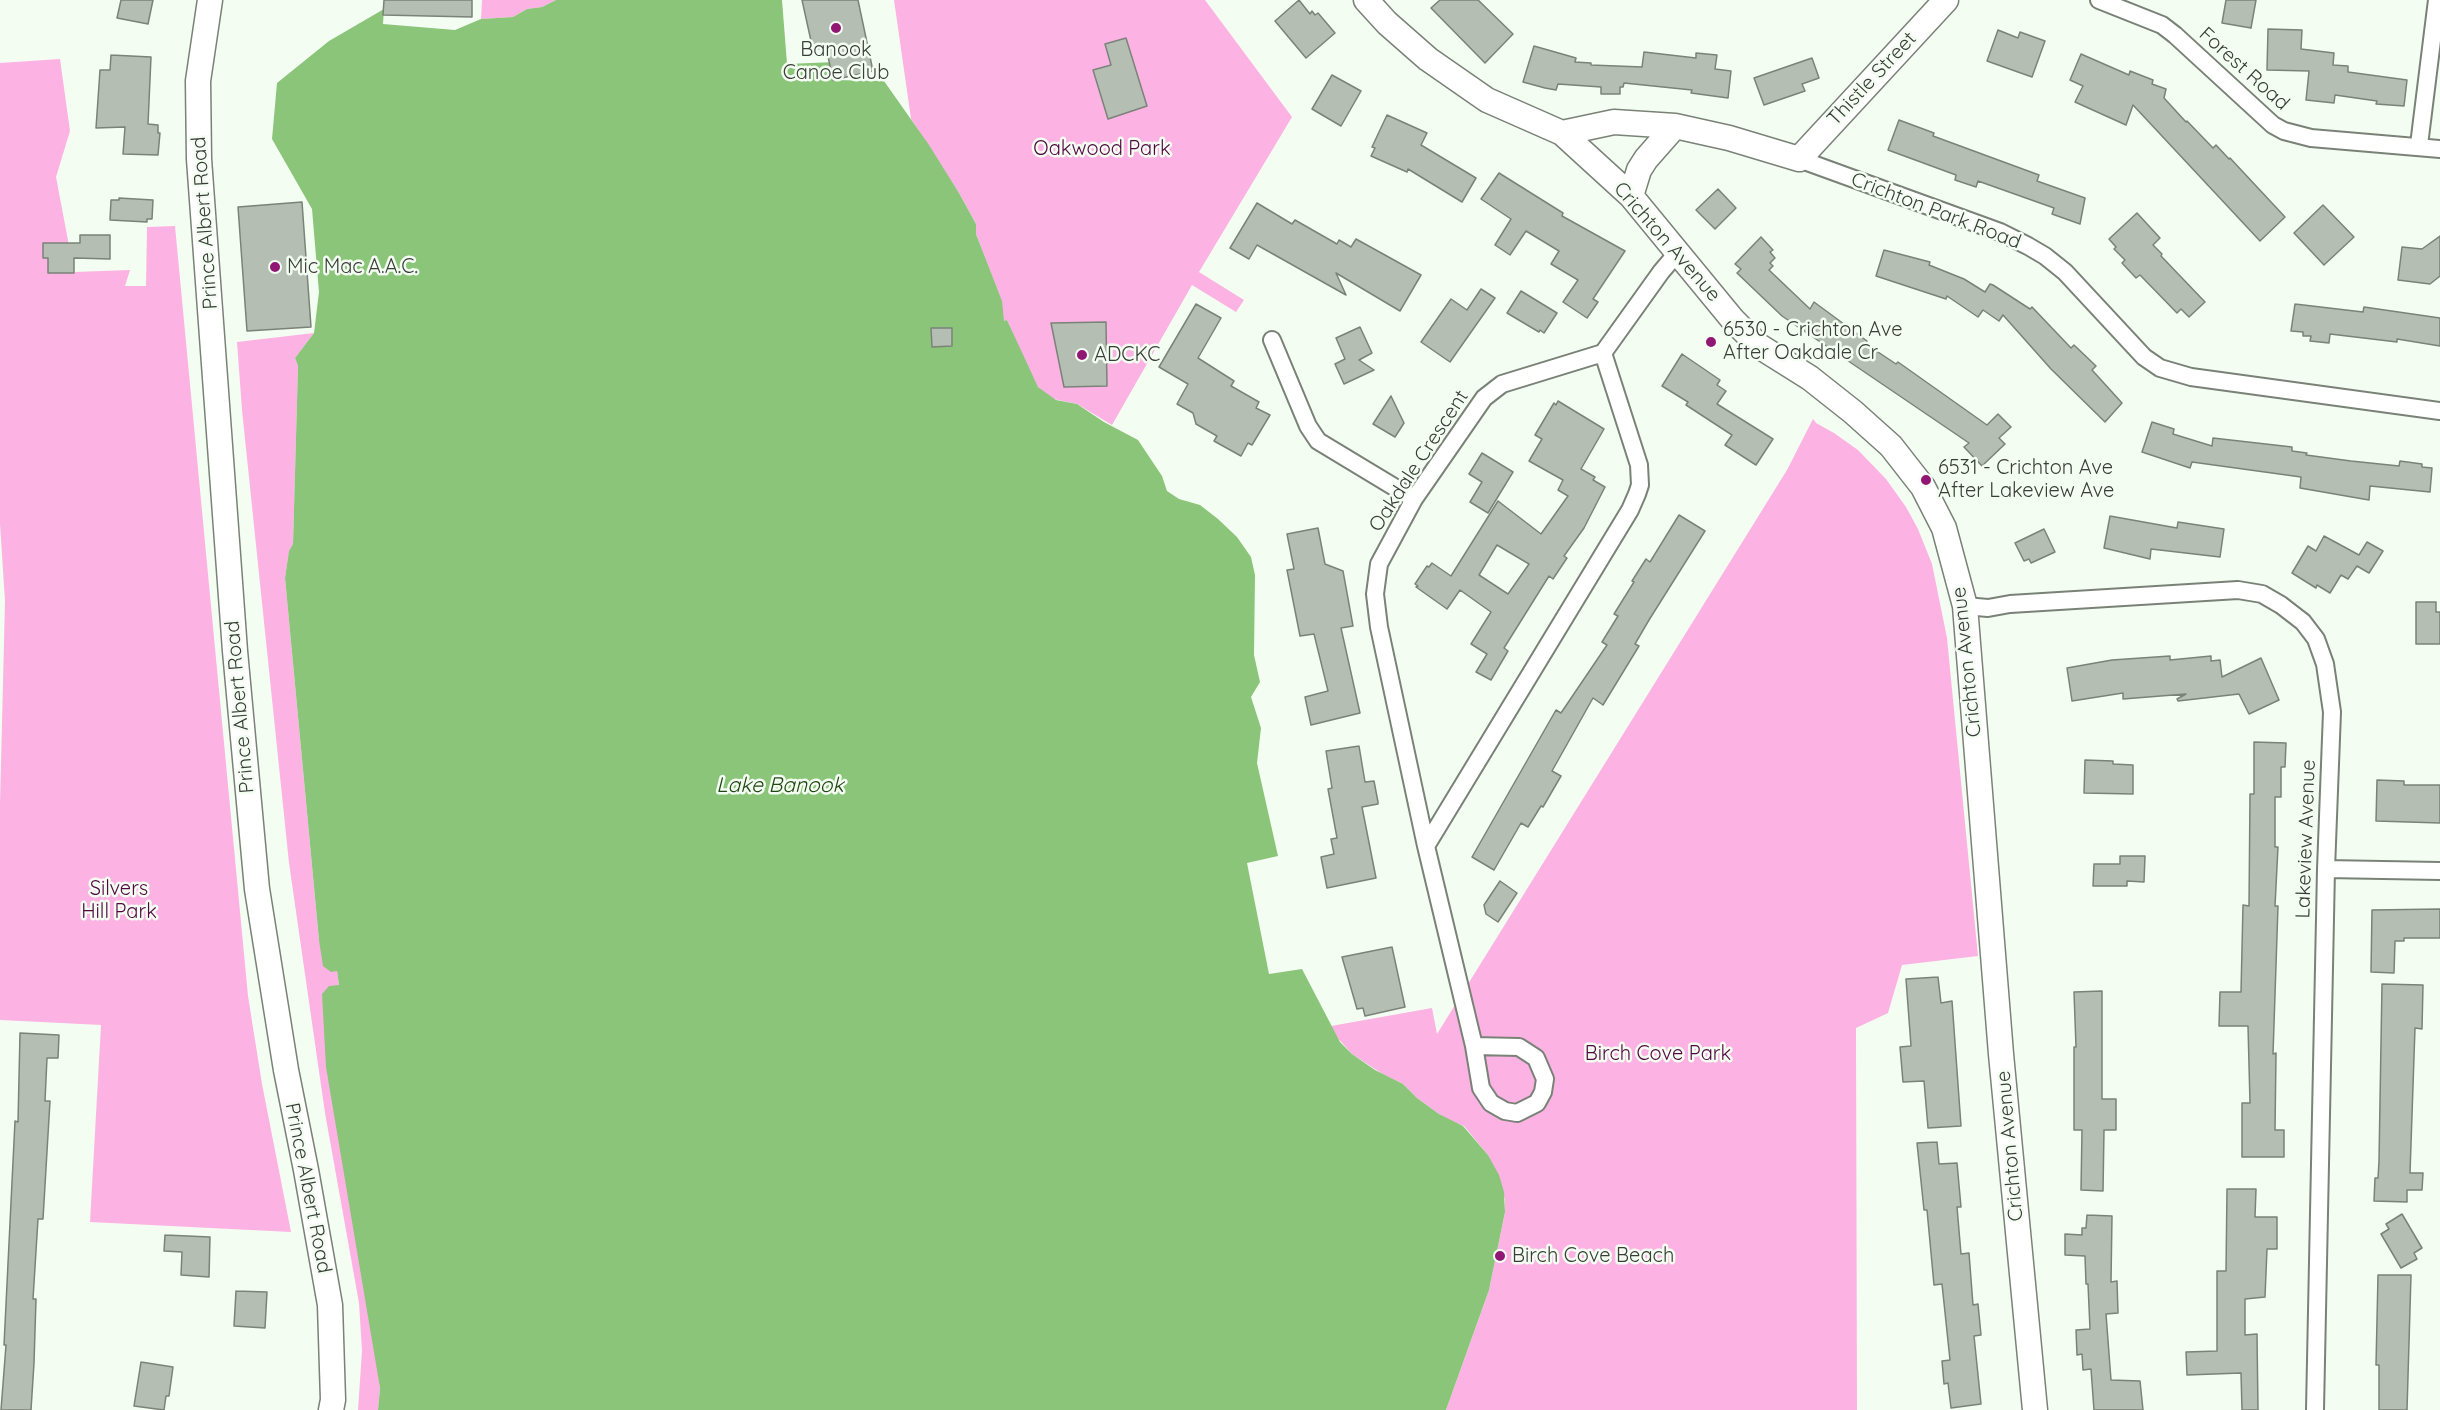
<!DOCTYPE html>
<style>
body{margin:0}
canvas{display:block;background:#f4fdf2}
</style>
<canvas width="2440" height="1410"></canvas>
<script>
const ctx = document.querySelector('canvas').getContext('2d');
ctx.lineJoin = 'round';
function paint(path, color) {
  ctx.fillStyle = color;
  ctx.fill(path, 'evenodd');
}
function poly(rows) {
  const path = new Path2D();
  for (const r of rows) {
    path.moveTo(r[0], r[1]);
    for (let i = 2; i < r.length; i += 2) path.lineTo(r[i], r[i + 1]);
  }
  return path;
}
function stroke(path, color, width, dash) {
  ctx.strokeStyle = color;
  ctx.lineWidth = width;
  ctx.lineCap = dash ? 'butt' : 'round';
  ctx.setLineDash(dash || []);
  ctx.stroke(path);
}
function drawText(font, color, halo, rows, align = 'center') {
  ctx.font = font + ' Quicksand,sans-serif';
  ctx.lineWidth = 5;
  ctx.setLineDash([]);
  ctx.textBaseline = 'middle';
  ctx.strokeStyle = halo;
  ctx.fillStyle = color;
  for (const [text, x, y, turn = 0] of rows) {
    ctx.save();
    ctx.translate(x, y);
    ctx.rotate((+turn || 0) * Math.PI / 180);
    ctx.textAlign = isNaN(turn) ? turn : align;
    if (halo) ctx.strokeText(text, 0, 0);
    ctx.fillText(text, 0, 0);
    ctx.restore();
  }
}
paint(poly([
 [482,0,556,0,542,7,527,9,513,17,481,19],
 [894,0,1205,0,1292,117,1199,272,1244,300,1236,312,1192,285,1112,425,1077,404,1053,399,1038,387,1033,380,1007,320,1004,322,1000,297,976,234,976,224,959,193,911,119],
 [60,59,70,131,56,177,74,272,130,270,125,286,146,286,147,227,175,226,248,996,262,1084,291,1232,90,1222,101,1025,0,1020,0,804,5,601,0,524,0,63],
 [314,333,295,358,298,366,293,544,289,552,285,578,319,940,337,970,339,986,329,986,380,1388,378,1410,358,1410,362,1351,359,1303,325,1113,289,863,242,410,237,342],
 [1813,419,1816,423,1834,433,1858,450,1886,479,1906,507,1918,529,1932,564,1947,638,1978,956,1902,965,1888,1013,1856,1028,1857,1410,1446,1410,1489,1290,1505,1212,1505,1199,1488,1155,1464,1126,1446,1119,1417,1098,1403,1084,1384,1075,1352,1054,1334,1034,1331,1026,1432,1008,1437,1034,1787,470]
]), '#fcb3e3');
paint(poly([
 [556,0,782,0,787,64,835,62,833,80,884,81,929,145,959,193,976,224,976,234,1002,301,1004,321,1007,320,1038,387,1056,400,1077,404,1104,422,1138,440,1162,476,1167,491,1179,499,1200,505,1218,519,1237,537,1251,557,1255,575,1254,655,1260,682,1251,697,1261,728,1257,763,1278,856,1247,863,1269,974,1302,969,1340,1042,1352,1054,1375,1070,1403,1084,1417,1098,1439,1114,1463,1126,1488,1155,1499,1175,1504,1192,1505,1212,1489,1290,1446,1410,378,1410,380,1388,326,1067,322,994,329,986,339,985,337,971,331,972,323,966,319,940,285,578,289,551,293,544,298,366,295,358,314,333,319,292,312,209,272,139,277,83,329,41,384,9,383,24,455,30,481,19,513,17,527,9,542,7]
]), '#8bc579');
const building = poly([
 [121,0,153,0,148,24,117,18,121,0],
 [384,0,472,0,472,17,383,15,384,0],
 [802,0,858,0,873,71,833,80,826,47,813,50,802,0],
 [1299,0,1310,14,1312,11,1315,15,1318,13,1335,33,1306,58,1275,21,1299,0],
 [1440,0,1478,0,1513,34,1485,63,1431,8,1440,0],
 [2226,0,2256,0,2251,28,2222,23,2226,0],
 [2268,29,2302,30,2301,49,2334,53,2333,65,2348,66,2348,72,2407,80,2404,106,2376,104,2377,101,2335,95,2334,103,2306,100,2309,71,2267,70,2268,29],
 [1998,30,2018,38,2020,32,2045,41,2032,77,1987,61,1998,30],
 [1126,38,1147,106,1108,119,1093,70,1111,65,1105,44,1126,38],
 [1534,46,1576,58,1575,62,1591,63,1591,65,1642,67,1644,52,1696,58,1696,53,1717,55,1715,69,1731,71,1728,98,1691,93,1692,90,1624,83,1623,87,1620,87,1620,94,1601,94,1601,87,1558,84,1556,90,1545,88,1523,82,1534,46],
 [2081,54,2129,75,2130,71,2153,80,2152,84,2166,89,2164,98,2186,122,2187,121,2213,148,2216,145,2229,159,2230,158,2285,217,2260,241,2133,105,2126,125,2075,102,2083,86,2070,80,2081,54],
 [111,55,151,57,148,124,158,125,158,133,160,133,158,155,123,154,125,127,96,128,100,70,110,70,111,55],
 [1812,58,1819,78,1802,84,1805,91,1764,105,1754,78,1812,58],
 [1332,75,1361,91,1341,126,1312,109,1332,75],
 [1387,115,1427,133,1421,145,1476,178,1462,202,1408,169,1407,172,1371,156,1375,148,1372,147,1387,115],
 [1899,120,1934,133,1933,136,2039,175,2037,181,2085,198,2080,224,2052,214,2054,208,1978,181,1976,187,1955,180,1956,175,1888,150,1899,120],
 [1499,173,1563,213,1562,216,1625,251,1593,299,1598,302,1587,318,1563,302,1578,280,1551,264,1559,251,1526,231,1510,255,1495,245,1511,219,1481,199,1499,173],
 [1718,189,1736,208,1715,229,1696,210,1718,189],
 [119,198,153,200,152,219,147,219,147,222,110,220,111,200,119,200,119,198],
 [302,202,311,327,247,331,238,207,302,202],
 [1257,203,1292,224,1295,220,1337,244,1339,240,1351,247,1356,239,1421,275,1400,311,1336,273,1346,295,1257,245,1249,259,1230,248,1257,203],
 [2323,205,2354,237,2324,265,2294,233,2323,205],
 [2137,213,2160,238,2153,245,2162,254,2161,256,2205,302,2189,317,2181,309,2177,313,2140,275,2136,278,2122,263,2125,260,2114,249,2116,247,2109,239,2137,213],
 [80,235,110,235,110,259,74,258,74,273,48,273,48,258,43,258,43,243,80,243,80,235],
 [2440,236,2440,276,2430,284,2398,280,2402,247,2422,249,2440,236],
 [1761,237,1773,250,1770,252,1775,258,1770,263,1773,266,1769,270,1810,309,1814,302,1867,341,1866,344,1896,364,1898,362,1987,425,1998,414,2011,427,1999,438,2005,444,1982,466,1964,447,1969,443,1782,316,1737,273,1741,269,1735,264,1761,237],
 [1884,250,1930,262,1929,265,1964,279,1985,292,1990,284,1993,285,2030,309,2032,307,2071,348,2074,345,2096,366,2092,370,2122,403,2105,422,2051,369,2003,315,1999,321,1983,310,1978,317,1947,296,1946,299,1876,276,1884,250],
 [1481,289,1495,298,1450,362,1421,342,1451,299,1467,310,1481,289],
 [1521,291,1557,313,1544,333,1540,330,1539,332,1507,313,1521,291],
 [1196,304,1221,318,1198,358,1234,381,1231,386,1259,402,1256,408,1270,415,1252,445,1248,443,1241,456,1214,441,1217,436,1196,424,1193,413,1177,404,1188,384,1159,367,1196,304],
 [2295,304,2363,312,2364,307,2440,318,2440,346,2397,339,2397,342,2330,334,2329,343,2310,341,2311,336,2303,336,2303,332,2291,331,2295,304],
 [1106,322,1107,386,1064,387,1051,323,1106,322],
 [1360,327,1372,353,1359,360,1374,370,1344,384,1335,364,1345,359,1336,338,1360,327],
 [931,328,952,328,952,346,932,347,931,328],
 [1682,354,1720,380,1717,385,1726,391,1717,404,1773,439,1756,465,1725,445,1732,435,1686,405,1688,402,1662,386,1682,354],
 [1391,396,1404,423,1395,437,1373,424,1391,396],
 [1558,401,1604,429,1581,469,1595,477,1593,480,1605,487,1584,528,1564,556,1567,558,1553,579,1549,576,1504,648,1508,651,1491,680,1476,672,1487,654,1471,644,1491,612,1460,590,1447,609,1416,587,1418,586,1415,584,1427,566,1429,567,1432,563,1451,576,1498,501,1541,534,1568,496,1558,490,1563,480,1529,461,1542,439,1535,435,1554,403,1556,405,1558,401],
 [1497,545,1529,564,1508,594,1479,575,1497,545],
 [2152,422,2174,429,2173,434,2212,446,2213,438,2292,447,2292,451,2307,453,2306,455,2351,461,2399,466,2400,461,2422,464,2422,467,2432,468,2430,492,2370,486,2369,500,2300,488,2301,477,2192,462,2190,468,2142,452,2152,422],
 [1482,453,1513,472,1488,513,1470,502,1482,482,1469,474,1482,453],
 [1679,515,1705,531,1649,620,1635,644,1639,646,1603,705,1593,698,1552,771,1561,776,1543,807,1541,806,1528,827,1521,823,1494,870,1472,857,1556,710,1561,713,1607,645,1602,642,1618,616,1614,614,1634,582,1632,581,1646,559,1650,562,1679,515],
 [2110,516,2177,528,2178,522,2224,529,2220,557,2151,549,2150,559,2104,548,2110,516],
 [1318,528,1325,564,1343,571,1353,626,1341,628,1360,713,1311,725,1305,697,1328,691,1314,634,1300,636,1287,570,1294,569,1287,534,1318,528],
 [2044,529,2055,552,2031,563,2029,559,2024,561,2015,543,2044,529],
 [2324,536,2359,555,2367,542,2383,551,2369,573,2357,566,2348,579,2341,575,2330,593,2317,585,2316,588,2292,573,2308,546,2316,551,2324,536],
 [2416,602,2436,602,2436,612,2440,612,2440,644,2416,644,2416,602],
 [2170,656,2170,660,2211,656,2211,661,2220,660,2222,677,2261,658,2279,700,2249,714,2239,694,2178,701,2177,699,2186,694,2123,699,2123,693,2072,701,2067,668,2112,660,2170,656],
 [2254,742,2286,743,2285,767,2281,767,2281,797,2275,797,2275,847,2278,847,2275,906,2278,906,2273,1054,2276,1053,2275,1130,2284,1130,2284,1157,2242,1157,2242,1103,2250,1103,2248,1026,2219,1026,2220,992,2241,992,2243,905,2249,906,2250,794,2254,794,2254,742],
 [1359,746,1365,782,1374,781,1378,802,1378,804,1362,807,1376,878,1327,888,1321,857,1334,854,1331,839,1337,838,1328,789,1332,788,1326,751,1359,746],
 [2085,760,2113,761,2113,764,2133,765,2133,794,2084,793,2085,760],
 [2377,780,2404,781,2404,785,2440,785,2440,823,2376,821,2377,780],
 [2120,856,2145,856,2144,882,2127,881,2127,886,2093,886,2094,864,2120,864,2120,856],
 [1500,881,1517,893,1498,922,1486,914,1484,905,1500,881],
 [2440,909,2440,938,2404,938,2404,941,2395,941,2394,973,2371,972,2372,910,2440,909],
 [1392,947,1405,1007,1365,1016,1363,1008,1357,1009,1342,957,1392,947],
 [1938,977,1941,1003,1952,1001,1961,1126,1928,1128,1924,1081,1903,1082,1900,1047,1911,1046,1906,979,1938,977],
 [2382,984,2423,985,2422,1029,2415,1028,2410,1173,2423,1173,2422,1190,2407,1190,2407,1202,2374,1201,2375,1178,2378,1178,2379,1161,2382,984],
 [2102,991,2102,1099,2116,1099,2116,1130,2104,1130,2103,1191,2081,1190,2082,1130,2074,1130,2074,1047,2076,1047,2074,992,2102,991],
 [20,1033,59,1035,58,1058,47,1058,45,1101,50,1101,43,1219,38,1219,33,1299,36,1299,34,1363,31,1410,1,1410,6,1345,4,1345,15,1121,18,1122,20,1033],
 [1937,1142,1939,1164,1957,1163,1961,1207,1957,1207,1961,1254,1969,1253,1973,1305,1978,1304,1981,1335,1974,1336,1981,1404,1951,1408,1948,1383,1944,1384,1942,1361,1950,1360,1942,1284,1934,1285,1927,1210,1924,1210,1917,1143,1937,1142],
 [2227,1189,2256,1189,2255,1217,2277,1217,2277,1249,2267,1249,2265,1297,2245,1299,2245,1335,2257,1334,2258,1410,2242,1410,2241,1373,2187,1375,2186,1352,2217,1351,2217,1271,2226,1271,2227,1189],
 [2402,1214,2422,1248,2414,1253,2417,1259,2401,1268,2381,1234,2389,1229,2386,1224,2402,1214],
 [2087,1215,2112,1216,2111,1282,2117,1281,2118,1313,2106,1314,2111,1380,2140,1381,2143,1410,2094,1410,2091,1369,2083,1370,2082,1354,2077,1355,2076,1330,2090,1329,2088,1284,2086,1284,2085,1256,2065,1255,2065,1234,2082,1235,2082,1228,2086,1228,2087,1215],
 [165,1235,210,1237,209,1277,181,1275,182,1252,164,1251,165,1235],
 [2378,1275,2411,1275,2407,1410,2379,1410,2379,1365,2376,1365,2378,1275],
 [236,1291,267,1292,265,1328,234,1326,236,1291],
 [141,1362,173,1367,169,1396,166,1396,164,1410,134,1406,141,1362]
]);
paint(building, '#b5beb3');
stroke(building, '#7b8379', 1.5);
const street = poly([
 [2099,0,2162,25,2175,35,2273,125,2284,131,2311,138,2440,149],
 [2419,145,2437,0],
 [1799,159,2000,232,2028,246,2045,256,2065,272,2144,357,2160,368,2191,377,2440,411],
 [1272,340,1308,426,1318,441,1414,499],
 [1965,606,1988,608,2010,604,2238,590,2262,594,2281,605,2303,622,2316,639,2325,664,2332,712,2326,869,2315,1410],
 [1426,846,1630,510,1637,494,1640,485,1639,465,1603,353],
 [2326,869,2440,871],
 [1474,1046,1519,1047,1536,1058,1545,1079,1543,1092,1537,1103,1517,1113,1505,1111,1491,1103,1481,1088,1474,1046,1426,846,1379,627,1375,594,1379,564,1414,499,1484,398,1502,384,1603,353,1661,272,1678,252]
]);
const secondary = poly([
 [210,0,198,81,199,159,235,651,257,889,286,1070,306,1170,330,1305,333,1400,331,1410],
 [1366,0,1387,23,1428,59,1487,100,1562,133,1631,196,1733,320,1759,346,1810,378,1853,412,1891,446,1923,487,1944,528,1965,606,2001,1054,2035,1410],
 [1562,133,1614,122,1675,126,1729,138,1799,159,1946,0],
 [1631,196,1639,170,1646,159,1675,126]
]);
stroke(street, '#7a8278', 20);
stroke(secondary, '#7a8278', 27);
stroke(street, '#fff', 16);
stroke(secondary, '#fff', 24);
for (const [x, y, r, color] of [
 [836,28,6,"#911775"],
 [275,267,6,"#911775"],
 [1711,342,6,"#911775"],
 [1082,355,6,"#911775"],
 [1926,480,6,"#911775"],
 [1500,1256,6,"#911775"]
]) {
  const dot = new Path2D();
  dot.arc(x, y, r, 0, 2 * Math.PI);
  ctx.fillStyle = color;
  ctx.fill(dot);
  stroke(dot, '#f4fdf2', 2);
}
drawText('20px', '#393d38', '#f4fdf2', [
 ["Banook",836,50,"center"],
 ["Canoe Club",836,73,"center"],
 ["Mic Mac A.A.C.",287,267],
 ["6530 - Crichton Ave",1723,330],
 ["After Oakdale Cr",1723,353],
 ["ADCKC",1094,355],
 ["6531 - Crichton Ave",1938,468],
 ["After Lakeview Ave",1938,491],
 ["Birch Cove Beach",1512,1256]
], 'left');
drawText('20px', '#393d38', '#f4fdf2', [
 ["Forest Road",2244,69,42],
 ["Thistle Street",1872,79,-47],
 ["Crichton Park Road",1936,211,21],
 ["Prince Albert Road",205,223,-94],
 ["Crichton Avenue",1667,242,49],
 ["Oakdale Crescent",1419,461,-57],
 ["Crichton Avenue",1967,662,-96],
 ["Prince Albert Road",240,707,-95],
 ["Lakeview Avenue",2306,839,-88],
 ["Crichton Avenue",2010,1146,-95],
 ["Prince Albert Road",308,1188,79]
]);
drawText('20px', '#500640', '#f4fdf2', [
 ["Oakwood Park",1102,149],
 ["Silvers",119,889],
 ["Hill Park",119,912],
 ["Birch Cove Park",1658,1054]
]);
drawText('italic 21px', '#204713', '#f4fdf2', [
 ["Lake Banook",780,786]
]);
</script>
